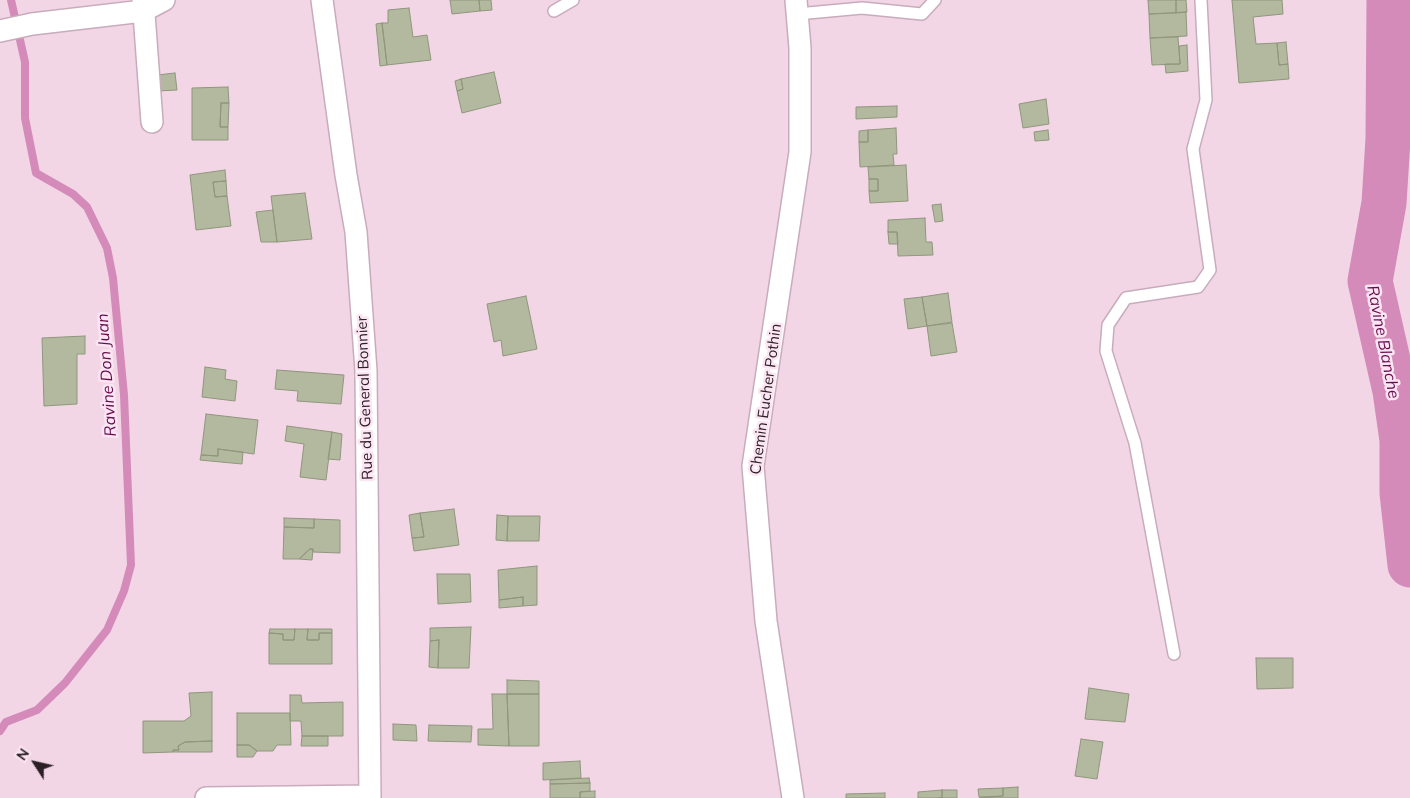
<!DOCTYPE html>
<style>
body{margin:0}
#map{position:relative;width:1410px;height:798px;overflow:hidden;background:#f3d6e6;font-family:Mulish,sans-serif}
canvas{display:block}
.north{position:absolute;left:10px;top:738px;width:50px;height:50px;-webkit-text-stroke:4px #fce5f2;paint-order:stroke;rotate:305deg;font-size:14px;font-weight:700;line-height:20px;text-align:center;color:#2a2026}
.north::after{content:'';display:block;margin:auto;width:18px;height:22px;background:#2a2026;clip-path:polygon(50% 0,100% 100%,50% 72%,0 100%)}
</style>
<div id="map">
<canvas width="1410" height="798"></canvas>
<div class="north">N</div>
</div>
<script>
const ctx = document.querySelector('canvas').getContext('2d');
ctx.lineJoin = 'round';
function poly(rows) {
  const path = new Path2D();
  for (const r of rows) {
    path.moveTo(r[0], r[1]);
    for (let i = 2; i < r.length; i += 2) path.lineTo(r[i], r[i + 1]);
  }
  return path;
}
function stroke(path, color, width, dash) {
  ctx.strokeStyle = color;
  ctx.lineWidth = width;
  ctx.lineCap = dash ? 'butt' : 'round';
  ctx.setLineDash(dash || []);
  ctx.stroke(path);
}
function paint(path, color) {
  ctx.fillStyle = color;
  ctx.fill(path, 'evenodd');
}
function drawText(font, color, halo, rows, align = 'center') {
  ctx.font = font + ' Mulish,sans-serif';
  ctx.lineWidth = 5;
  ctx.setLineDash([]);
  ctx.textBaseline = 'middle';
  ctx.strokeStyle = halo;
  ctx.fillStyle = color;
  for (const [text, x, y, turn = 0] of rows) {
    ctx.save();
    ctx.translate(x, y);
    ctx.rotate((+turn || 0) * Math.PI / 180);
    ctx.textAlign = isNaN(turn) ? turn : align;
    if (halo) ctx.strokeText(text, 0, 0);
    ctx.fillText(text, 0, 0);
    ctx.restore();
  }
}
stroke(poly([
 [0,731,6,722,37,710,65,683,107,630,124,591,131,565,124,395,113,278,107,248,87,207,73,194,36,173,25,118,25,62,11,0]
]), '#d48bb9', 8);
stroke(poly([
 [1389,0,1388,139,1384,203,1370,281,1395,391,1402,440,1402,493,1410,565]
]), '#d48bb9', 45);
const building = poly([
 [450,0,479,0,480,11,452,14,450,0],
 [479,0,491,0,492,10,480,11,479,0],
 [1148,0,1176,0,1176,13,1149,14,1148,0],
 [1176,0,1186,0,1187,12,1176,13,1176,0],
 [1232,0,1282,0,1283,14,1253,17,1256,44,1277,43,1279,65,1288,64,1289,79,1239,83,1232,0],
 [409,8,413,37,427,35,431,60,387,65,382,23,388,23,388,10,409,8],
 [1186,12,1187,36,1150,38,1149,14,1186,12],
 [382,23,387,65,380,66,376,24,382,23],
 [1178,37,1180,64,1152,65,1150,38,1178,37],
 [1286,42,1288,64,1279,65,1277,43,1286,42],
 [1187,45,1188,71,1166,73,1165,64,1180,64,1179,46,1187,45],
 [494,72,501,103,462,113,457,91,463,89,461,79,494,72],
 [175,73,177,90,158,91,157,75,175,73],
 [461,79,463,89,457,91,455,81,461,79],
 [228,87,229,103,221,103,220,127,228,127,228,140,192,140,192,88,228,87],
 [1046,99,1049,124,1023,128,1019,104,1046,99],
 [221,103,229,103,228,127,220,127,221,103],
 [897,106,897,117,856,119,856,107,897,106],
 [896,128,897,154,893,154,894,165,860,167,859,142,868,142,868,130,896,128],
 [868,130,868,142,859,142,859,131,868,130],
 [1048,130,1049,140,1035,141,1034,132,1048,130],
 [906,165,908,201,870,203,869,191,878,191,878,179,869,179,868,167,906,165],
 [225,170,226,181,213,182,215,197,227,196,231,226,196,230,190,175,225,170],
 [869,179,878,179,878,191,869,191,869,179],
 [226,181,227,196,215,197,213,182,226,181],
 [305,193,312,239,277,242,271,196,305,193],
 [941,204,943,221,935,222,932,205,941,204],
 [273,210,277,242,261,242,256,212,273,210],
 [925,218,926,242,932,242,933,255,898,256,897,232,888,232,888,220,925,218],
 [888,232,897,232,898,244,889,244,888,232],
 [948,293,952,322,927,326,922,297,948,293],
 [526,296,537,349,503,356,501,340,494,342,487,304,526,296],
 [922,297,927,326,908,329,904,299,922,297],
 [952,323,957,352,931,356,927,326,952,323],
 [85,336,85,354,77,354,77,404,44,406,42,338,85,336],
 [205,367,226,370,225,379,237,381,235,401,202,397,205,367],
 [277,370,344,375,341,404,297,401,298,391,275,389,277,370],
 [206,414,258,420,254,454,218,449,218,456,201,455,206,414],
 [287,426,332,432,326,480,300,477,304,444,285,441,287,426],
 [332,432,342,434,340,460,328,459,332,432],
 [218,449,243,452,242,464,200,460,201,455,218,456,218,449],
 [454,509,459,545,414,551,412,538,424,537,420,513,454,509],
 [420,513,424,537,412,538,409,515,420,513],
 [497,515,508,516,507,541,496,540,497,515],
 [508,516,540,516,539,541,507,541,508,516],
 [284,518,314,519,314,528,284,527,284,518],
 [314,519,340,520,340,553,313,552,313,549,310,549,299,559,283,559,284,527,314,528,314,519],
 [310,549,313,549,312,560,299,559,310,549],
 [537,566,537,605,523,606,523,597,499,600,498,570,537,566],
 [437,574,470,574,471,602,438,604,437,574],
 [523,597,523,606,499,608,499,600,523,597],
 [471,627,469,668,438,668,439,640,430,641,430,628,471,627],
 [270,629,295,629,294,640,283,640,283,634,269,633,270,629],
 [295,629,308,629,307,640,319,640,319,633,332,633,332,664,269,664,269,633,283,634,283,640,294,640,295,629],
 [308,629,332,629,332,633,319,633,319,640,307,640,308,629],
 [439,640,438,668,429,667,430,641,439,640],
 [1256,658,1293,658,1293,688,1257,689,1256,658],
 [507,680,539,681,539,694,507,694,507,680],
 [1089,688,1129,694,1125,722,1085,719,1089,688],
 [212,692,212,741,185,742,178,746,179,750,173,750,173,752,143,753,143,721,184,721,191,716,189,693,212,692],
 [492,694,507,694,509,746,478,745,478,729,493,729,492,694],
 [507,694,539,694,539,746,509,746,507,694],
 [290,695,301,695,302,703,343,702,343,736,302,736,301,721,290,721,290,695],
 [237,713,290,713,291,745,277,745,273,751,257,751,249,745,237,745,237,713],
 [393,724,416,725,417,741,393,740,393,724],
 [429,725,472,726,471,742,428,741,429,725],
 [302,736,328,736,328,746,301,746,302,736],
 [1081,739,1103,742,1097,779,1075,776,1081,739],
 [212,741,212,752,173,752,173,750,179,750,178,746,185,742,212,741],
 [237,745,249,745,257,751,253,757,237,757,237,745],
 [580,761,581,778,543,780,543,763,580,761],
 [589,778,590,783,550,784,550,780,589,778],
 [590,783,590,791,580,792,580,798,550,798,550,784,590,783],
 [1018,787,1018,798,979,798,1003,796,1003,788,1018,787],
 [1003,788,1003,796,979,797,978,789,1003,788],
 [942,790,942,798,918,798,918,792,942,790],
 [942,790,957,790,957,798,938,798,942,798,942,790],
 [595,791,595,798,580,798,580,792,595,791],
 [885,793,885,798,846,798,846,794,885,793]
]);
paint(building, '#b2b99e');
stroke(building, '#8f967c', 1);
const service = poly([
 [554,11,573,0],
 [797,14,862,8,922,14,935,0],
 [1174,654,1135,443,1106,351,1108,325,1126,298,1198,287,1210,270,1193,149,1206,100,1201,0]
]);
const minor = poly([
 [143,0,152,122],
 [322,0,346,175,356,232,366,371,370,798],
 [0,31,32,24,143,11,164,0],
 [206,798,370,796],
 [793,798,766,621,753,466,800,152,800,48,796,0]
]);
stroke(service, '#c8acbc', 14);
stroke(minor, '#c8acbc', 24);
stroke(service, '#fff', 11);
stroke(minor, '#fff', 21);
drawText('15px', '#2a2026', '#fce5f2', [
 ["Rue du General Bonnier",365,398,-92],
 ["Chemin Eucher Pothin",766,399,-82]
]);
drawText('italic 16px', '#640c4c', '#fce5f2', [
 ["Ravine Blanche",1383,342,79],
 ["Ravine Don Juan",107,375,-94]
]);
</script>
